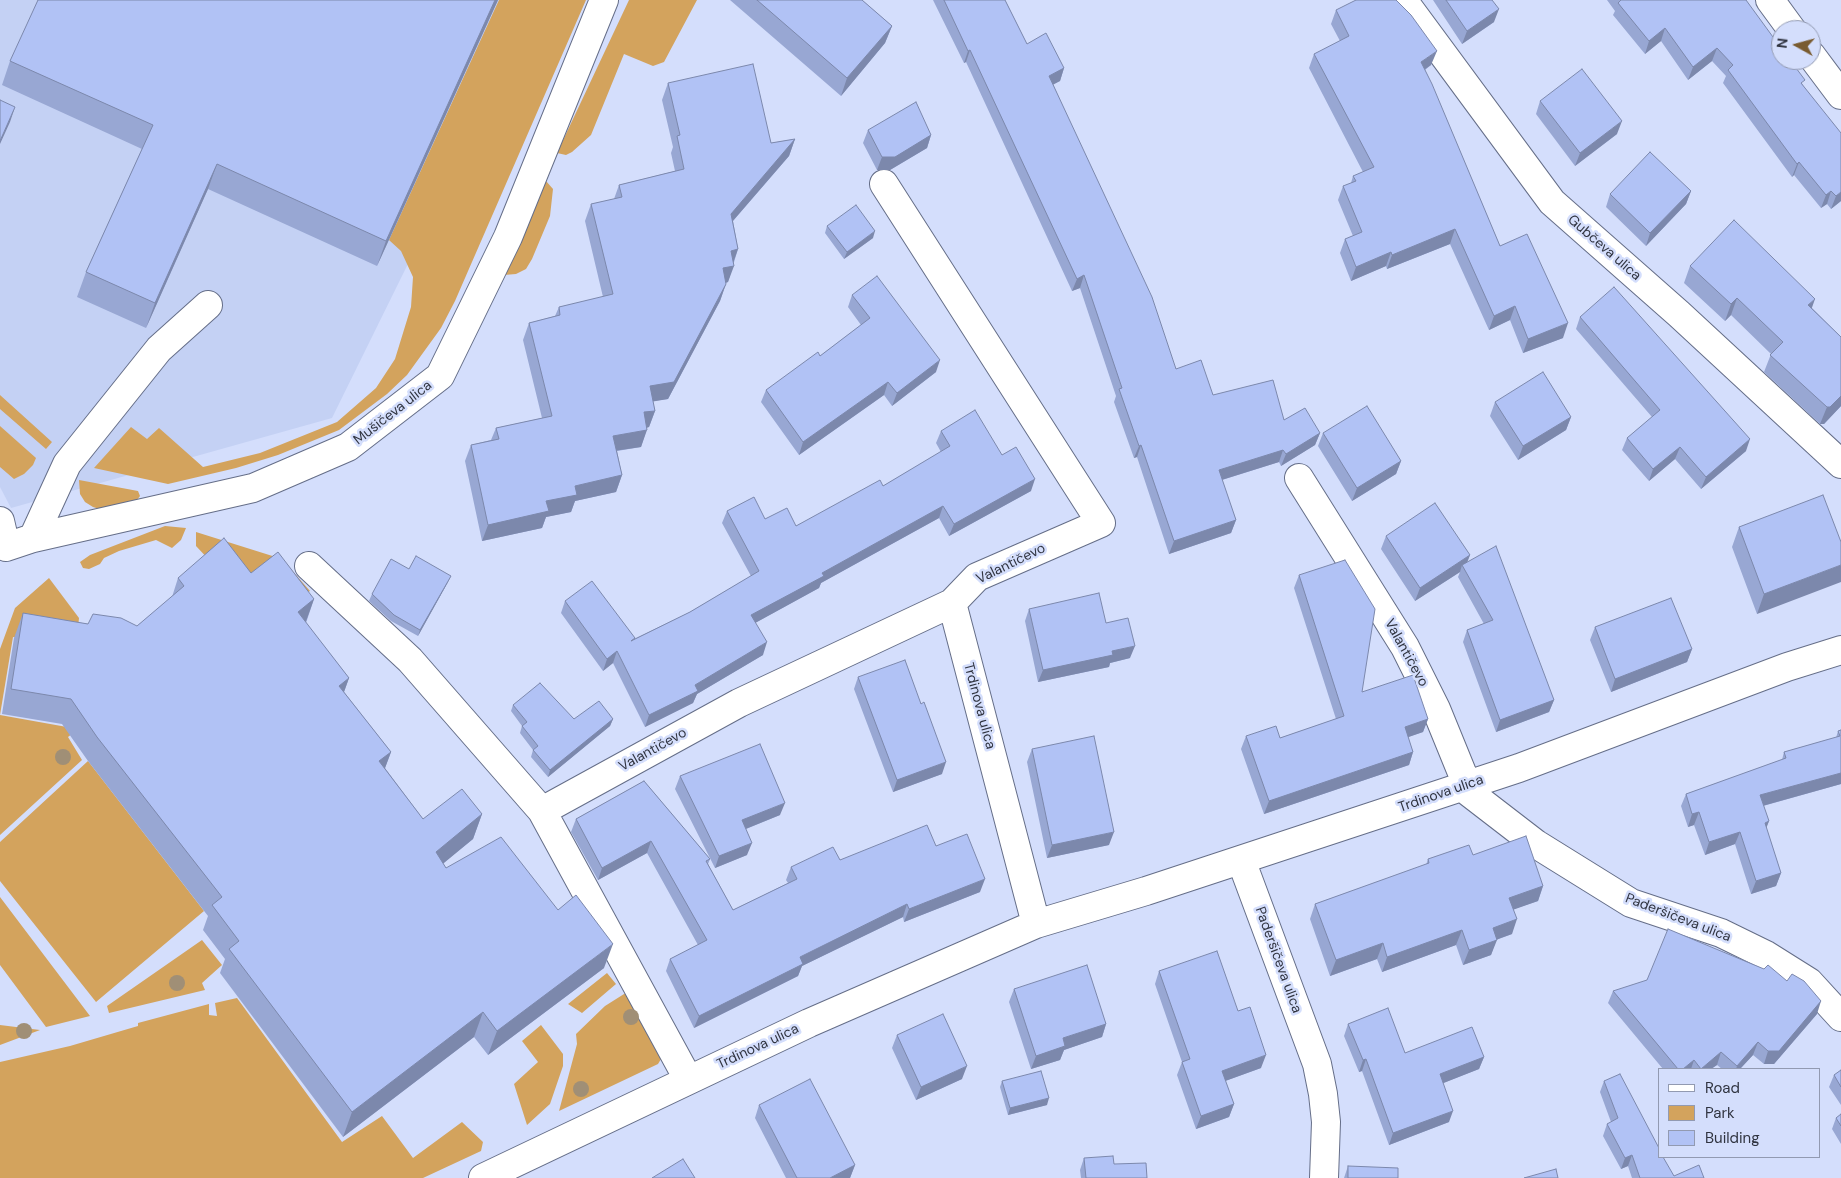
<!DOCTYPE html>
<meta charset="utf-8">
<style>
body{margin:0}
#map{position:relative;width:1841px;height:1178px;overflow:hidden;background:#d4defc;font-family:"DM Sans",sans-serif}
canvas{display:block}
.legend{position:absolute;left:1658px;top:1068px;width:162px;height:90px;box-sizing:border-box;background:#d4defc;border:1px solid #929ab1;margin:0;padding:6px 9px;list-style:none;font-size:15px;color:#303440}
.legend li{display:flex;align-items:center;gap:10px;height:25px}
.legend b{width:25px;border:1px solid #929ab1}
.north{position:absolute;left:1771px;top:20px;width:50px;height:50px;box-sizing:border-box;background:#d4defc;border:1px solid #929ab1;border-radius:50%;rotate:277deg;font-size:14px;font-weight:700;line-height:20px;text-align:center;color:#303440}
.north::after{content:'';display:block;margin:auto;width:18px;height:22px;background:#795b30;clip-path:polygon(50% 0,100% 100%,50% 72%,0 100%)}
</style>
<div id="map">
<canvas width="1841" height="1178"></canvas>
<ul class="legend">
<li><b style="height:6px;background:#fff"></b>Road</li>
<li><b style="height:14px;background:#d3a35d"></b>Park</li>
<li><b style="height:14px;background:#b1c2f5"></b>Building</li>
</ul>
<div class="north">N</div>
</div>
<script>
const ctx = document.querySelector('canvas').getContext('2d');
ctx.lineJoin = 'round';
function paint(path, color) {
  ctx.fillStyle = color;
  ctx.fill(path, 'evenodd');
}
function poly(rows) {
  const path = new Path2D();
  for (const r of rows) {
    path.moveTo(r[0], r[1]);
    for (let i = 2; i < r.length; i += 2) path.lineTo(r[i], r[i + 1]);
  }
  return path;
}
function stroke(path, color, width, dash) {
  ctx.strokeStyle = color;
  ctx.lineWidth = width;
  ctx.lineCap = dash ? 'butt' : 'round';
  ctx.setLineDash(dash || []);
  ctx.stroke(path);
}
function drawText(font, color, halo, rows, align = 'center') {
  ctx.font = font + ' "DM Sans",sans-serif';
  ctx.lineWidth = 5;
  ctx.setLineDash([]);
  ctx.textBaseline = 'middle';
  ctx.strokeStyle = halo;
  ctx.fillStyle = color;
  for (const [text, x, y, turn = 0] of rows) {
    ctx.save();
    ctx.translate(x, y);
    ctx.rotate((+turn || 0) * Math.PI / 180);
    ctx.textAlign = isNaN(turn) ? turn : align;
    if (halo) ctx.strokeText(text, 0, 0);
    ctx.fillText(text, 0, 0);
    ctx.restore();
  }
}
paint(poly([
 [0,0,525,0,472,134,332,418,11,508,0,487]
]), '#c4d1f4');
paint(poly([
 [499,0,586,0,455,301,441,328,407,375,387,394,339,430,278,455,236,468,168,484,94,468,131,427,147,439,159,428,203,467,260,453,337,422,376,388,395,359,411,307,413,277,401,251,389,240],
 [629,0,697,0,664,62,653,66,624,54,591,135,572,152,566,155,557,153],
 [546,181,553,189,550,216,532,259,526,269,516,274,504,275],
 [0,395,52,442,46,449,0,409],
 [0,426,36,458,33,465,24,474,14,479,0,467],
 [79,480,138,491,140,496,137,500,106,511,93,507,85,502,80,494],
 [165,526,186,528,181,540,172,548,156,540,119,551,104,558,100,564,89,569,83,568,80,562,90,555],
 [196,532,282,559,310,591,297,599,245,587,211,562,196,546],
 [49,578,79,618,76,647,13,637,0,715,78,729,68,737,82,760,0,835,0,649,15,608],
 [88,761,204,911,96,1002,0,881,0,842],
 [0,897,90,1016,46,1027,0,965],
 [202,940,222,965,202,983,205,990,109,1013,107,1006],
 [607,973,616,984,582,1013,568,1004],
 [632,989,664,1054,658,1064,559,1111,577,1044,576,1034,605,1006],
 [237,998,342,1142,382,1116,413,1158,462,1122,483,1142,481,1151,423,1178,0,1178,0,1062,70,1046,138,1026,138,1023,209,1004,209,1015,217,1016,215,1003],
 [0,1025,40,1030,0,1045],
 [541,1025,563,1054,563,1066,550,1104,527,1125,514,1084,538,1062,522,1041]
]), '#d3a35d');
const minor = poly([
 [1403,0,1552,202,1679,314,1841,464],
 [1770,0,1792,30],
 [1811,55,1841,95],
 [1299,478,1405,647,1436,709,1467,785],
 [0,521,6,547],
 [33,538,67,464,159,349,208,305],
 [6,547,33,538,253,488,348,447,440,376,508,237,604,0],
 [309,566,410,660,542,811,688,1079],
 [952,603,1036,924],
 [1462,787,1536,844,1631,903,1721,933,1766,955,1809,982,1841,1017],
 [542,811,739,703,952,603,977,577,1101,523,884,184],
 [1241,860,1317,1064,1323,1094,1326,1122,1324,1178],
 [483,1178,809,1023,1036,924,1146,891,1519,768,1787,667,1841,650]
]);
stroke(minor, '#656e88', 30);
stroke(minor, '#fff', 28);
ctx.fillStyle = '#a08f76';
for (const [x, y] of [
 [63,757],
 [177,983],
 [631,1017],
 [24,1031],
 [581,1089]
]) {
  ctx.beginPath();
  ctx.arc(x, y, 8, 0, 2 * Math.PI);
  ctx.fill();
}
paint(poly([
 [498,0,377,266,208,189,146,328,77,297,86,272,142,149,2,85,10,61],
 [730,0,862,0,892,26,885,43,841,96],
 [933,0,1005,0,1027,44,1064,68,1060,81,1053,84,1176,369,1213,395,1320,433,1315,445,1281,466,1279,462,1222,480,1236,520,1231,533,1169,554,1137,457,1134,458,1114,402,1116,396,1080,288,1072,291,966,62,964,63],
 [1433,0,1492,0,1494,22,1462,44],
 [1607,0,1746,0,1803,85,1841,201,1831,209,1827,204,1821,208,1794,175,1792,177,1723,83,1726,76,1712,61,1688,80,1661,41,1645,54,1613,15,1615,11],
 [1336,10,1431,65,1425,70,1500,246,1563,338,1523,353,1510,320,1489,330,1450,244,1387,269,1386,266,1351,281,1340,253,1345,239,1353,236,1338,200,1343,186,1351,183,1353,176,1363,172,1309,68,1314,54,1340,41,1331,24],
 [668,83,771,143,795,139,789,156,733,221,738,249,728,282,726,283,720,301,668,399,653,401,655,411,649,427,647,428,641,447,617,451,622,475,616,492,575,501,571,512,546,517,542,528,482,541,465,461,471,445,491,440,496,428,542,418,523,340,529,323,555,316,559,307,603,297,585,221,591,204,614,199,619,185,675,171,671,153,673,147,662,100],
 [1540,101,1617,134,1575,166,1536,114],
 [868,130,931,135,927,148,890,170,877,170,863,143],
 [1691,191,1686,204,1646,246,1606,207,1610,194],
 [827,226,873,238,844,259,825,233],
 [1690,266,1812,308,1841,337,1841,406,1824,424,1820,424,1764,372,1771,354,1731,315,1725,321,1684,283],
 [852,295,936,372,892,406,884,395,799,455,761,402,766,390,820,356,861,325,848,307],
 [1580,317,1746,451,1701,489,1675,459,1649,481,1622,450,1627,438,1652,417,1576,329],
 [1495,402,1571,417,1566,430,1518,460,1490,416],
 [941,431,1002,455,1031,491,949,536,939,518,821,583,819,588,755,623,763,655,697,694,693,703,645,727,613,663,603,671,561,613,565,601,635,638,634,639,690,612,751,576,722,523,727,511,796,526,883,486,941,452,936,443],
 [1323,433,1401,461,1396,474,1352,501,1318,446],
 [1739,527,1841,542,1757,614,1732,547],
 [1386,536,1470,555,1467,562,1554,700,1549,712,1496,732,1463,642,1467,630,1484,624,1458,577,1460,572,1415,601,1381,549],
 [409,569,448,582,418,636,391,621,369,601,372,594],
 [251,573,314,599,306,623,349,678,344,692,391,752,385,768,423,819,482,814,473,839,443,863,446,868,604,968,488,1055,474,1037,343,1137,220,973,225,959,203,930,208,916,88,761,62,724,2,714,14,638,23,613,88,624,137,626,172,597,178,578],
 [1299,575,1362,692,1428,719,1423,732,1408,737,1413,752,1409,765,1264,814,1241,749,1246,736,1280,738,1336,719,1294,588],
 [1029,609,1106,623,1130,658,1110,663,1109,667,1038,682,1025,621],
 [1595,627,1692,649,1687,662,1611,692,1590,640],
 [858,677,942,774,893,792,854,689],
 [513,705,574,719,613,719,610,726,548,777,531,757,533,750,520,733,522,726,511,711],
 [1841,730,1841,784,1763,806,1769,821,1766,828,1781,873,1776,886,1751,894,1735,844,1705,855,1694,825,1688,827,1681,806,1686,794,1782,760,1784,752,1836,738,1838,731],
 [1032,749,1109,845,1047,858,1027,762],
 [680,776,780,815,746,829,747,855,715,868,675,789],
 [644,781,710,859,708,864,733,910,788,883,786,880,791,867,936,846,980,892,904,922,903,917,802,966,798,976,694,1028,666,971,670,959,698,945,647,853,598,880,571,832,576,819],
 [1473,855,1543,886,1538,901,1514,909,1512,934,1496,940,1491,955,1463,965,1456,945,1382,972,1377,959,1330,976,1310,919,1315,904,1426,865,1428,859],
 [1159,971,1238,1011,1261,1068,1225,1081,1234,1104,1229,1117,1196,1129,1177,1075,1182,1062,1155,984],
 [1014,989,1106,1024,1102,1037,1064,1050,1060,1060,1031,1069,1009,1002],
 [1613,991,1817,1014,1774,1064,1764,1064,1753,1055,1740,1069,1722,1069,1717,1065,1711,1069,1663,1069,1608,1003],
 [1348,1024,1405,1053,1484,1057,1479,1069,1443,1083,1449,1122,1389,1145,1362,1071,1359,1072,1344,1036],
 [897,1035,962,1079,916,1100,892,1048],
 [1841,1070,1841,1105,1829,1087,1834,1075],
 [1002,1081,1047,1105,1008,1115,1000,1087],
 [1604,1081,1674,1176,1704,1178,1632,1178,1628,1166,1621,1169,1603,1136,1607,1124,1611,1122,1600,1092],
 [759,1105,855,1165,850,1178,786,1178,755,1118],
 [1841,1114,1841,1144,1832,1129,1836,1118],
 [1084,1158,1114,1164,1147,1178,1081,1178,1080,1170],
 [1348,1166,1398,1178,1344,1178]
]), '#98a7d3');
paint(poly([
 [495,0,498,0,377,266,386,241],
 [1499,9,1494,22,1462,44,1467,31],
 [892,26,885,43,841,96,847,78],
 [1665,28,1661,41,1645,54,1649,41],
 [1717,48,1712,61,1688,80,1693,67],
 [970,50,966,62,964,63,968,51],
 [1437,51,1431,65,1415,76,1421,62],
 [1064,68,1060,81,1045,89,1049,76],
 [15,107,10,122,0,144,0,141],
 [1622,121,1617,134,1575,166,1580,153],
 [931,135,927,148,890,170,877,170,882,157],
 [795,139,789,156,725,230,731,214],
 [1799,162,1794,175,1792,177,1797,164],
 [217,164,208,189,146,328,155,303],
 [1691,191,1686,204,1646,246,1650,233],
 [1831,191,1827,204,1821,208,1826,195],
 [1841,192,1841,201,1831,209,1836,196],
 [1455,229,1450,244,1387,269,1392,255],
 [875,231,873,238,844,259,847,252],
 [738,249,732,266,734,266,728,282,717,285,723,268,731,251],
 [1391,252,1386,266,1351,281,1356,267],
 [1084,275,1080,288,1072,291,1077,279],
 [726,284,720,301,668,399,644,403,650,386],
 [1737,298,1731,315,1725,321,1731,304],
 [1815,299,1809,316,1808,305],
 [1515,306,1510,320,1489,330,1494,316],
 [1568,323,1563,338,1523,353,1528,339],
 [940,360,936,372,892,406,897,393],
 [888,382,884,395,799,455,803,442],
 [1841,396,1841,406,1824,424,1820,424,1827,407],
 [655,411,649,427,638,429,644,412],
 [1571,417,1566,430,1518,460,1523,446],
 [647,430,641,447,607,452,613,436],
 [1320,433,1315,445,1281,466,1286,454],
 [1750,439,1746,451,1701,489,1706,477],
 [1141,445,1137,457,1134,458,1139,446],
 [1680,447,1675,459,1649,481,1653,469],
 [1283,450,1279,462,1215,482,1219,470],
 [1401,461,1396,474,1352,501,1357,488],
 [622,475,616,492,575,501,571,512,546,517,542,528,482,541,488,525,546,501,575,486],
 [1035,479,1031,491,949,536,954,524],
 [943,506,939,518,821,583,819,588,746,628,751,615,822,573],
 [1236,520,1231,533,1169,554,1174,541],
 [1470,555,1465,568,1462,565,1460,572,1415,601,1420,588],
 [1841,565,1841,582,1757,614,1764,594],
 [451,576,448,582,418,636,420,630],
 [314,599,305,624,298,612],
 [767,642,763,655,697,694,693,703,645,727,649,715,695,685],
 [1135,646,1130,658,1110,663,1109,667,1038,682,1043,670,1112,651],
 [1692,649,1687,662,1611,692,1615,679],
 [617,651,613,663,603,671,607,659],
 [349,678,340,703,339,686],
 [1554,700,1549,712,1496,732,1500,720],
 [613,719,610,726,548,777,550,770],
 [1428,719,1423,732,1400,740,1405,727],
 [391,752,382,776,379,761],
 [1413,752,1409,765,1264,814,1269,801],
 [946,762,942,774,893,792,897,780],
 [1841,773,1841,784,1755,808,1760,795],
 [785,803,780,815,738,832,742,820],
 [1699,812,1694,825,1688,827,1692,814],
 [482,814,473,839,427,877,436,852],
 [1769,821,1764,834,1765,823],
 [1114,832,1109,845,1047,858,1052,845],
 [1740,832,1735,844,1705,855,1709,842],
 [651,841,647,853,598,880,602,868],
 [752,843,747,855,715,868,719,856],
 [1781,873,1776,886,1751,894,1756,881],
 [985,879,980,892,904,922,909,909],
 [1543,886,1538,901,1504,913,1509,898],
 [907,904,903,917,802,966,798,976,694,1028,699,1016,800,957],
 [1517,919,1512,934,1487,943,1493,928],
 [1462,930,1456,945,1382,972,1387,957],
 [1497,940,1491,955,1463,965,1469,950],
 [1383,943,1377,959,1330,976,1336,960],
 [613,944,604,968,488,1055,497,1031],
 [1821,1001,1817,1014,1774,1064,1764,1064,1768,1051],
 [483,1012,474,1037,343,1137,352,1112],
 [1106,1024,1102,1037,1064,1050,1060,1060,1031,1069,1036,1056,1063,1038],
 [1758,1042,1753,1055,1740,1069,1736,1069,1737,1066],
 [1721,1052,1717,1065,1711,1069,1701,1069],
 [1266,1055,1261,1068,1217,1084,1222,1071],
 [1484,1057,1479,1069,1436,1086,1440,1074],
 [1366,1059,1362,1071,1359,1072,1363,1060],
 [1694,1060,1691,1069,1683,1069],
 [967,1066,962,1079,916,1100,921,1087],
 [1049,1098,1047,1105,1008,1115,1010,1108],
 [1234,1104,1229,1117,1196,1129,1201,1116],
 [1453,1111,1449,1122,1389,1145,1393,1133],
 [1632,1155,1628,1166,1621,1169,1625,1158],
 [855,1165,850,1178,830,1178]
]), '#7c88ac');
const building = poly([
 [38,0,495,0,386,241,217,164,155,303,86,272,153,125,10,61,38,0],
 [757,0,862,0,892,26,847,78,757,0],
 [944,0,1005,0,1027,44,1046,33,1064,68,1049,76,1152,297,1176,369,1201,360,1213,395,1273,380,1284,420,1305,408,1320,433,1286,454,1283,450,1219,470,1236,520,1174,541,1141,445,1139,446,1119,389,1122,388,1084,275,1077,279,970,50,968,51,944,0],
 [1356,0,1396,0,1411,15,1437,51,1421,62,1432,84,1500,246,1527,234,1568,323,1528,339,1515,306,1494,316,1455,229,1392,255,1391,252,1356,267,1345,239,1362,232,1343,186,1356,181,1353,176,1374,167,1314,54,1349,36,1336,10,1356,0],
 [1446,0,1492,0,1499,9,1467,31,1446,0],
 [1621,0,1746,0,1781,48,1781,60,1790,60,1805,80,1801,83,1841,133,1841,192,1836,196,1831,191,1826,195,1799,162,1797,164,1728,70,1733,65,1717,48,1693,67,1665,28,1649,41,1618,3,1621,0],
 [753,64,771,143,795,139,731,214,738,249,731,251,734,266,723,268,726,284,674,382,650,386,655,411,644,412,647,430,613,436,622,475,575,486,577,495,546,501,549,511,488,525,471,445,499,439,496,428,552,416,529,323,560,315,559,307,613,294,591,204,622,197,619,185,684,169,677,136,680,135,668,83,753,64],
 [1582,69,1622,121,1580,153,1540,101,1582,69],
 [0,100,15,107,0,141,0,100],
 [916,102,931,135,895,157,882,157,868,130,916,102],
 [1650,152,1691,191,1650,233,1610,194,1650,152],
 [856,205,875,231,847,252,827,226,856,205],
 [1734,220,1815,299,1808,305,1841,337,1841,396,1830,407,1827,407,1770,355,1783,342,1737,298,1731,304,1690,266,1734,220],
 [877,276,940,360,897,393,888,382,803,442,766,390,818,352,820,356,870,318,852,295,877,276],
 [1614,287,1750,439,1706,477,1680,447,1653,469,1627,438,1660,410,1580,317,1614,287],
 [1543,372,1571,417,1523,446,1495,402,1543,372],
 [1367,406,1401,461,1357,488,1323,433,1367,406],
 [975,410,1002,455,1016,447,1035,479,954,524,943,506,822,573,824,576,751,615,767,642,695,685,698,691,649,715,617,651,607,659,565,601,592,581,635,638,631,641,690,612,759,571,727,511,754,497,765,519,787,508,796,526,880,480,883,486,950,446,941,431,975,410],
 [1823,495,1841,542,1841,565,1764,594,1739,527,1823,495],
 [1435,503,1470,555,1420,588,1386,536,1435,503],
 [224,538,251,573,278,552,314,599,298,612,349,678,339,686,391,752,379,761,423,819,462,789,482,814,436,852,446,868,501,837,558,910,576,895,613,944,497,1031,483,1012,352,1112,229,949,239,941,212,905,222,897,97,737,71,699,11,689,23,613,88,624,93,614,121,618,137,626,184,586,178,578,224,538],
 [1496,546,1554,700,1500,720,1467,630,1493,620,1462,565,1496,546],
 [416,556,451,576,420,630,394,615,372,594,391,559,409,569,416,556],
 [1345,560,1375,609,1362,692,1413,675,1428,719,1405,727,1413,752,1269,801,1246,736,1276,726,1280,738,1344,716,1299,575,1345,560],
 [1099,593,1106,623,1128,618,1135,646,1112,651,1113,655,1043,670,1029,609,1099,593],
 [1671,598,1692,649,1615,679,1595,627,1671,598],
 [905,660,921,704,924,702,946,762,897,780,858,677,905,660],
 [540,683,574,719,599,701,613,719,550,770,533,750,538,746,522,726,527,722,513,705,540,683],
 [1841,730,1841,773,1760,795,1769,821,1765,823,1781,873,1756,881,1740,832,1709,842,1699,812,1692,814,1686,794,1786,758,1784,752,1840,736,1838,731,1841,730],
 [1094,736,1114,832,1052,845,1032,749,1094,736],
 [760,744,785,803,742,820,752,843,719,856,680,776,760,744],
 [644,781,710,859,706,861,733,910,797,879,791,867,833,847,840,860,927,825,936,846,967,834,985,879,909,909,907,904,800,957,803,964,699,1016,670,959,707,940,651,841,602,868,576,819,644,781],
 [1526,836,1543,886,1509,898,1517,919,1493,928,1497,940,1469,950,1462,930,1387,957,1383,943,1336,960,1315,904,1429,863,1428,859,1469,845,1473,855,1526,836],
 [1668,929,1764,969,1768,965,1787,981,1792,974,1804,981,1821,1001,1779,1051,1768,1051,1758,1042,1737,1066,1721,1052,1701,1069,1694,1060,1683,1069,1678,1069,1613,991,1647,980,1668,929],
 [1217,951,1238,1011,1250,1007,1266,1055,1222,1071,1234,1104,1201,1116,1182,1062,1190,1059,1159,971,1217,951],
 [1087,965,1106,1024,1063,1038,1065,1046,1036,1056,1014,989,1087,965],
 [1388,1008,1405,1053,1472,1027,1484,1057,1440,1074,1453,1111,1393,1133,1366,1059,1363,1060,1348,1024,1388,1008],
 [943,1014,967,1066,921,1087,897,1035,943,1014],
 [1841,1070,1841,1087,1834,1075,1841,1070],
 [1041,1071,1049,1098,1010,1108,1002,1081,1041,1071],
 [1620,1074,1660,1150,1660,1157,1663,1157,1674,1176,1699,1165,1704,1178,1640,1178,1632,1155,1625,1158,1607,1124,1618,1118,1604,1081,1620,1074],
 [810,1079,855,1165,830,1178,797,1178,759,1105,810,1079],
 [1841,1114,1841,1126,1836,1118,1841,1114],
 [1113,1156,1114,1164,1146,1163,1147,1178,1086,1178,1084,1158,1113,1156],
 [683,1159,695,1178,652,1178,683,1159],
 [1348,1166,1398,1168,1398,1178,1348,1178,1348,1166],
 [1556,1169,1558,1178,1524,1178,1556,1169]
]);
paint(building, '#b1c2f5');
stroke(building, '#7c88ac', 1);
drawText('14px', '#303440', '#d4defc', [
 ["Gubčeva ulica",1604,248,41],
 ["Mušičeva ulica",393,413,-38],
 ["Valantičevo",1011,564,-26],
 ["Valantičevo",1406,653,61],
 ["Trdinova ulica",979,706,75],
 ["Valantičevo",653,750,-29],
 ["Trdinova ulica",1441,794,-19],
 ["Paderšičeva ulica",1678,918,21],
 ["Paderšičeva ulica",1278,960,70],
 ["Trdinova ulica",758,1047,-25]
]);
</script>
